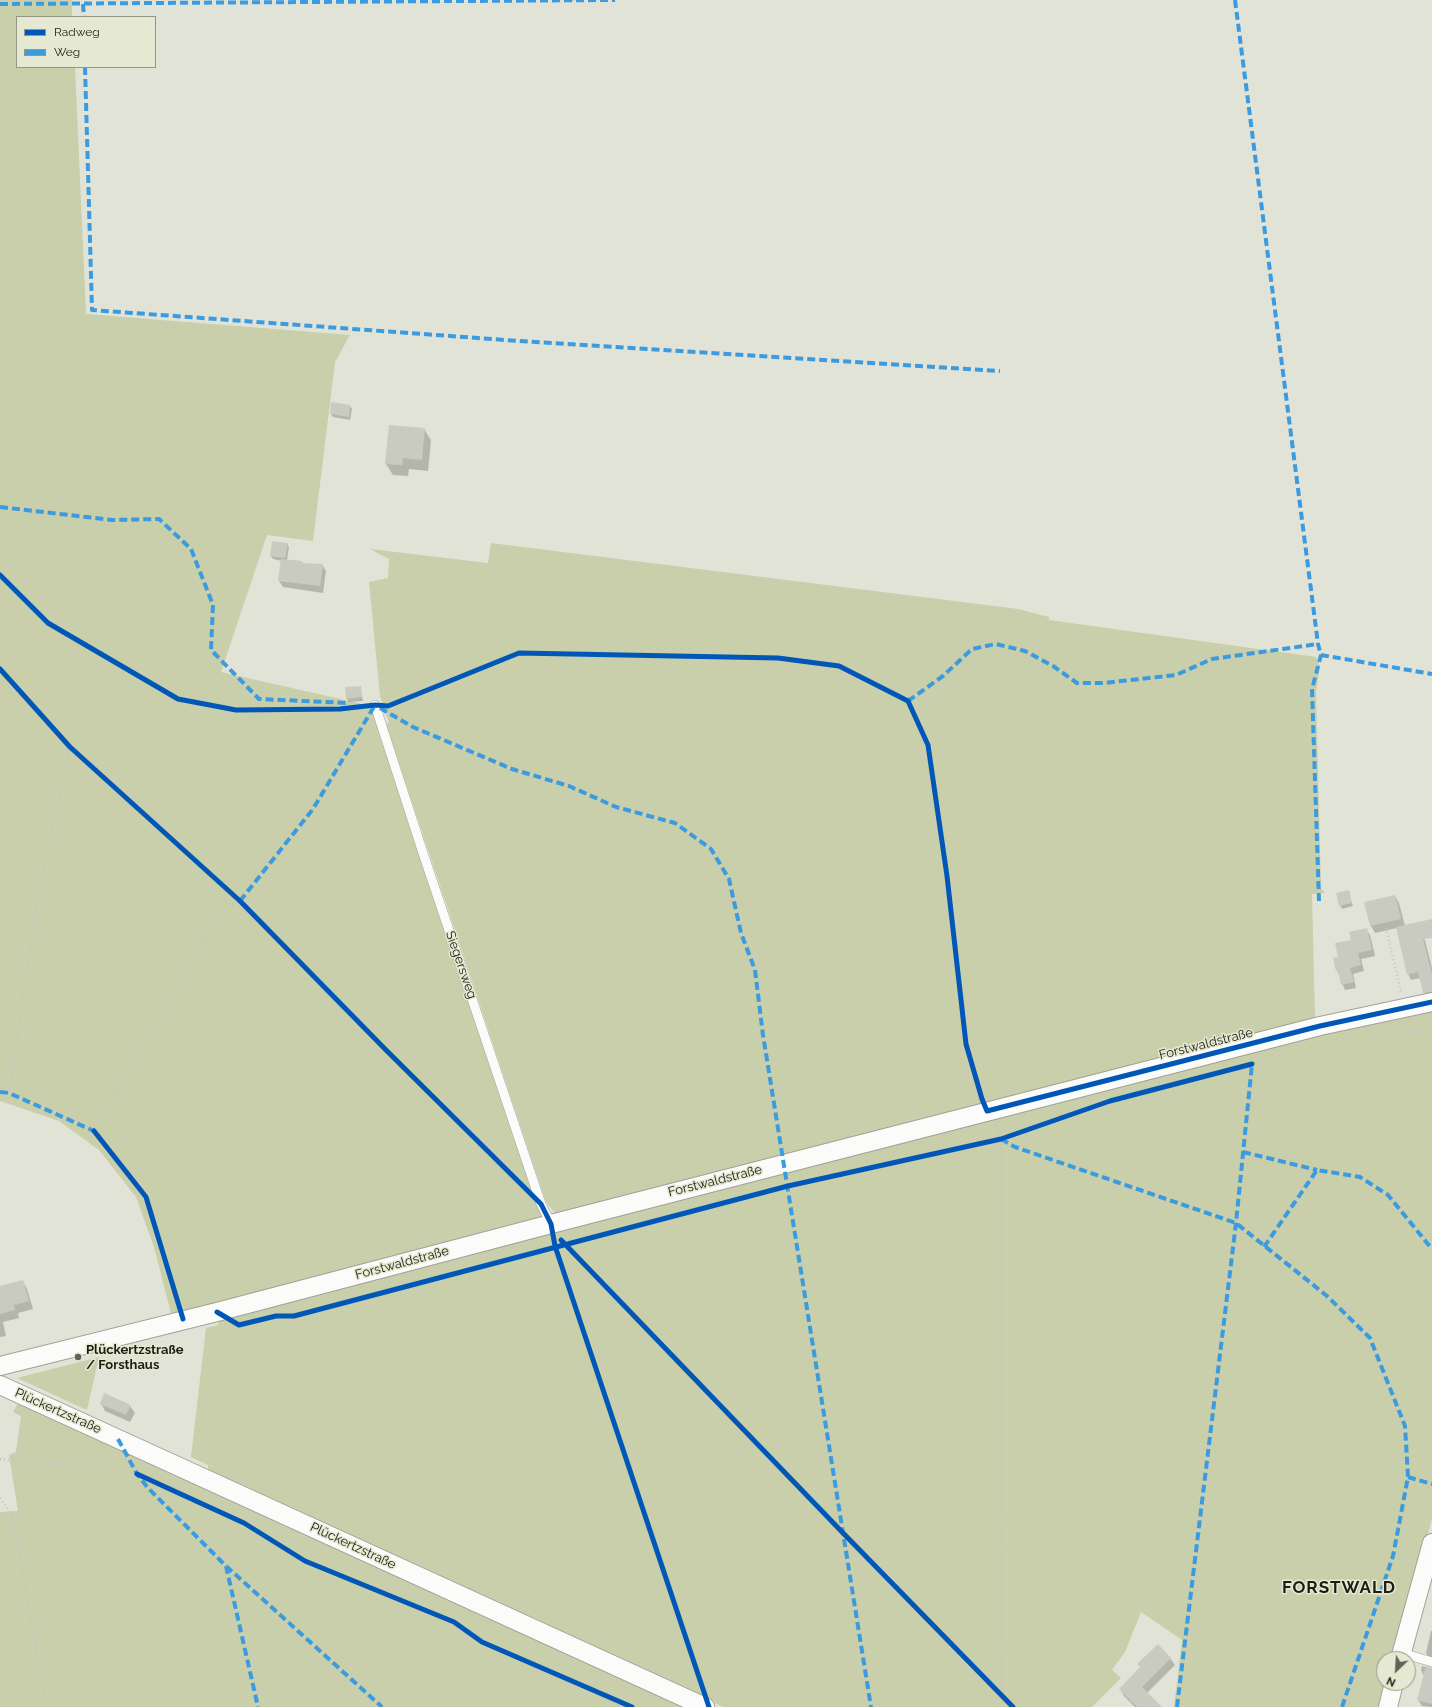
<!DOCTYPE html>
<meta charset="utf-8">
<style>
body{margin:0}
#map{position:relative;width:1432px;height:1707px;overflow:hidden;background:#e2e3d7;font-family:Raleway,sans-serif}
canvas{display:block}
.legend{position:absolute;left:16px;top:16px;width:140px;height:52px;box-sizing:border-box;background:#e5e9d1;border:1px solid #959786;margin:0;padding:5px 7px;list-style:none;font-size:12px;color:#1c1d15}
.legend li{display:flex;align-items:center;gap:8px;height:20px}
.legend b{width:20px;border:1px solid #959786}
.north{position:absolute;left:1376px;top:1651px;width:40px;height:40px;box-sizing:border-box;background:#e5e9d1;border:1px solid #959786;border-radius:50%;rotate:205deg;font-size:11px;font-weight:700;line-height:16px;text-align:center;color:#1c1d15}
.north::after{content:'';display:block;margin:auto;width:14px;height:18px;background:#616259;clip-path:polygon(50% 0,100% 100%,50% 72%,0 100%)}
</style>
<div id="map">
<canvas width="1432" height="1707"></canvas>
<ul class="legend">
<li><b style="height:5px;background:#0057b8"></b>Radweg</li>
<li><b style="height:5px;background:#3c9bdf"></b>Weg</li>
</ul>
<div class="north">N</div>
</div>
<script>
const ctx = document.querySelector('canvas').getContext('2d');
ctx.lineJoin = 'round';
function paint(path, color) {
  ctx.fillStyle = color;
  ctx.fill(path, 'evenodd');
}
function poly(rows) {
  const path = new Path2D();
  for (const r of rows) {
    path.moveTo(r[0], r[1]);
    for (let i = 2; i < r.length; i += 2) path.lineTo(r[i], r[i + 1]);
  }
  return path;
}
function stroke(path, color, width, dash) {
  ctx.strokeStyle = color;
  ctx.lineWidth = width;
  ctx.lineCap = dash ? 'butt' : 'round';
  ctx.setLineDash(dash || []);
  ctx.stroke(path);
}
function drawText(font, color, halo, rows, align = 'center') {
  ctx.font = font + ' Raleway,sans-serif';
  ctx.lineWidth = 3;
  ctx.setLineDash([]);
  ctx.textBaseline = 'middle';
  ctx.strokeStyle = halo;
  ctx.fillStyle = color;
  for (const [text, x, y, turn = 0] of rows) {
    ctx.save();
    ctx.translate(x, y);
    ctx.rotate((+turn || 0) * Math.PI / 180);
    ctx.textAlign = isNaN(turn) ? turn : align;
    if (halo) ctx.strokeText(text, 0, 0);
    ctx.fillText(text, 0, 0);
    ctx.restore();
  }
}
paint(poly([
 [0,0,72,0,72,17,17,17,17,67,75,67,86,314,350,335,335,362,313,541,267,535,221,672,367,705,373,704,543,1219,172,1317,154,1247,136,1197,99,1150,59,1121,0,1101],
 [491,543,1018,609,1049,617,1049,620,1316,657,1320,666,1316,692,1321,888,1325,893,1312,894,1315,1019,557,1216,546,1202,386,724,389,722,380,696,369,582,388,578,389,559,370,549,488,563],
 [1432,1011,1432,1518,1396,1659,1384,1659,1384,1683,1390,1683,1383,1707,1174,1707,1182,1640,1141,1612,1125,1652,1112,1670,1121,1678,1092,1707,723,1707,208,1471,208,1465,191,1457,206,1328,218,1325,220,1317,1242,1051],
 [99,1357,87,1410,17,1378],
 [19,1402,689,1707,0,1707,0,1512,18,1511,9,1455,16,1452,21,1416,13,1412]
]), '#c9ceab');
paint(poly([
 [350,406,352,409,350,420,333,417,331,414],
 [424,429,431,440,428,471,409,469,408,476,393,475,386,464],
 [287,544,289,547,287,560,302,562,303,564,322,565,326,571,323,593,283,587,279,581,282,561,273,559,271,556],
 [360,687,363,701,349,702,347,699],
 [1348,891,1353,906,1342,909,1340,905],
 [1395,896,1399,903,1405,926,1422,929,1432,968,1432,997,1427,998,1424,992,1420,978,1411,980,1408,974,1397,928,1375,933,1371,926,1365,903],
 [1366,929,1370,935,1375,956,1361,959,1364,971,1353,974,1356,988,1345,990,1337,970,1339,958,1352,941],
 [23,1281,27,1289,33,1309,18,1313,19,1318,3,1322,6,1336,0,1337,0,1287],
 [101,1403,130,1406,135,1413,130,1422,105,1411],
 [1431,1631,1432,1631,1432,1661,1430,1660,1426,1653],
 [1170,1658,1175,1665,1147,1693,1160,1707,1135,1707,1124,1696,1120,1689],
 [1422,1666,1432,1669,1432,1707,1422,1706,1418,1700,1424,1676,1421,1670]
]), '#0003');
paint(poly([
 [331,402,350,405,349,417,330,414],
 [389,425,425,428,422,460,403,458,402,465,385,464],
 [272,541,288,543,285,558,270,556],
 [281,559,302,561,302,563,323,564,320,586,278,581],
 [361,686,362,697,346,699,345,687],
 [1349,890,1352,903,1339,906,1336,893],
 [1395,895,1401,919,1370,926,1364,902],
 [1432,919,1432,938,1423,939,1432,974,1432,992,1423,993,1418,972,1407,975,1396,927],
 [1367,928,1372,950,1358,953,1361,965,1350,968,1354,982,1341,985,1338,971,1336,971,1333,958,1338,957,1335,943,1351,940,1349,932],
 [23,1280,29,1301,14,1305,15,1310,0,1314,0,1286],
 [104,1393,131,1405,126,1415,100,1404],
 [1158,1644,1171,1658,1142,1687,1162,1707,1137,1707,1119,1689,1140,1667,1137,1664],
 [1426,1666,1432,1668,1432,1704,1417,1700]
]), '#c9cac0');
const service = poly([
 [375,705,423,853,541,1204,551,1224],
 [1402,1653,1432,1662]
]);
const minor = poly([
 [0,1366,217,1312,551,1224,1320,1026,1432,1002],
 [0,1385,705,1707],
 [1400,1659,1432,1543],
 [1388,1707,1394,1683]
]);
stroke(service, '#a0a198', 10);
stroke(minor, '#a0a198', 20);
stroke(poly([
 [573,0,573,1],
 [1386,928,1401,992],
 [1343,1039,1365,1040,1432,1027],
 [1252,1064,1288,1053],
 [9,1093,37,903,70,747],
 [996,1125,1001,1139,1002,1697],
 [94,1131,220,910,240,901],
 [0,1459,78,1465,137,1474],
 [0,1498,12,1515,47,1707]
]), '#c4c4c1', 2.5, [1, 3]);
stroke(service, '#fbfbf9', 9);
stroke(minor, '#fbfbf9', 18);
stroke(poly([
 [1235,0,1318,644,1321,655,1312,689,1319,901],
 [0,4,615,0],
 [83,4,84,17],
 [85,67,92,310,519,341,1000,371],
 [0,507,112,520,159,519,191,549,213,605,211,650,259,699,348,703],
 [1321,655,1432,674],
 [908,701,943,676,972,649,996,644,1025,651,1053,666,1077,683,1104,683,1176,675,1212,659,1318,644],
 [380,708,413,727,512,769,569,786,616,807,675,823,711,849,729,879,741,933,755,970,763,1035,871,1707],
 [240,901,313,809,375,705],
 [0,1092,9,1093,94,1131,96,1134],
 [1001,1139,1015,1147,1236,1223,1327,1296,1370,1338,1405,1426,1408,1477,1393,1556,1342,1707],
 [1243,1152,1317,1170],
 [1264,1247,1317,1170,1360,1177,1388,1195,1432,1249],
 [118,1439,137,1474,149,1489,226,1566,382,1707],
 [1408,1477,1432,1484],
 [226,1566,258,1707],
 [1177,1707,1236,1223,1252,1064,1249,1065]
]), '#3c9bdf', 4, [8, 4]);
stroke(poly([
 [0,575,48,623,178,699,236,710,340,709,375,705,388,706,519,653,778,658,839,666,908,701,928,745,947,876,966,1044,982,1099,987,1111,1320,1026,1432,1002],
 [0,669,70,747,240,901,385,1049,541,1204,551,1224,555,1246,709,1707],
 [94,1131,146,1197,183,1319],
 [561,1240,844,1534,1013,1707],
 [217,1312,239,1325,276,1316,294,1316,788,1186,1001,1139,1110,1101,1252,1064],
 [137,1474,244,1523,305,1561,454,1622,482,1642,632,1707]
]), '#0057b8', 5);
for (const [x, y, r, color] of [
 [78,1357,4,"#616259"]
]) {
  const dot = new Path2D();
  dot.arc(x, y, r, 0, 2 * Math.PI);
  ctx.fillStyle = color;
  ctx.fill(dot);
  stroke(dot, '#e5e9d1', 1.5);
}
drawText('13px', '#1c1d15', '#e5e9d1', [
 ["Siegersweg",461,965,71],
 ["Forstwaldstraße",1206,1044,-14],
 ["Forstwaldstraße",715,1181,-14],
 ["Forstwaldstraße",402,1263,-15],
 ["Plückertzstraße",58,1411,24],
 ["Plückertzstraße",353,1546,25]
]);
drawText('bold 13px', '#1c1d15', '#e5e9d1', [
 ["Plückertzstraße",86,1350],
 ["/ Forsthaus",86,1365]
], 'left');
ctx.letterSpacing = '1px';
drawText('bold 17px', '#1c1d15', '#e5e9d1', [
 ["FORSTWALD",1339,1588]
]);
ctx.letterSpacing = '0px';
</script>
